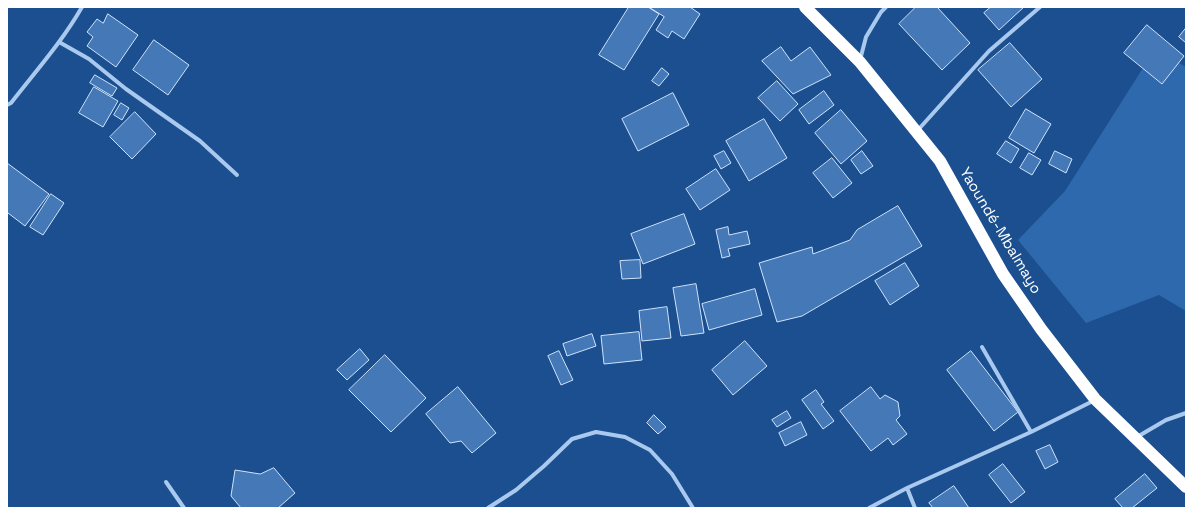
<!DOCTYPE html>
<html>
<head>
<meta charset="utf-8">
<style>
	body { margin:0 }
	#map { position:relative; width:1193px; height:515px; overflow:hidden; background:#1b4f8f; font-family:"Space Grotesk",sans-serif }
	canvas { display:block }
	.frame { position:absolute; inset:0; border:8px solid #fff; pointer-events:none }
</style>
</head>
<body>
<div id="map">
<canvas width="1193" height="515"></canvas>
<div class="frame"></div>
</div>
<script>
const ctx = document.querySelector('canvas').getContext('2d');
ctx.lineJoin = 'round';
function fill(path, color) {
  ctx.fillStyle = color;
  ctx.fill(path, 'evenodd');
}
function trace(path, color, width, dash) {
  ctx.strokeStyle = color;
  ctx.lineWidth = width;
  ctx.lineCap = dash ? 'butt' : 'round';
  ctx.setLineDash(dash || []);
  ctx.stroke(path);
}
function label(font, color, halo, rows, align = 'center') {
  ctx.font = font + ' "Space Grotesk",sans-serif';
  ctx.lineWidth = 3.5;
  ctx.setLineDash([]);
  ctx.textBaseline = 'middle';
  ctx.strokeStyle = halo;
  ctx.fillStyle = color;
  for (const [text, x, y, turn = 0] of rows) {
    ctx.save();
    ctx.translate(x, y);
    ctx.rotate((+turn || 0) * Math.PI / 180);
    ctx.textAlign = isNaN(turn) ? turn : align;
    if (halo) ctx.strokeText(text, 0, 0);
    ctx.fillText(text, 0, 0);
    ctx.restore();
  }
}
fill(new Path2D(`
	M 1155,49 L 1186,67 L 1186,311 L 1159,295 L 1086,323 L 1018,240 L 1065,191 Z`), '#2e69ad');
const building = new Path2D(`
	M 629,7 L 648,7 L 659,14 L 624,70 L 599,55 Z
	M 649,7 L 690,7 L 700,14 L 684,39 L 672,31 L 668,38 L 656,30 L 664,17 Z
	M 916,7 L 937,7 L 970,43 L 942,70 L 899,24 Z
	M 991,7 L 1024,7 L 999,30 L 984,13 Z
	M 108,14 L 138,35 L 116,67 L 87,46 L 93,37 L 87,32 L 97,19 L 103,23 Z
	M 1147,25 L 1184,56 L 1162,84 L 1124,53 Z
	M 1186,28 L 1186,43 L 1179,37 Z
	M 154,40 L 189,65 L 168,95 L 133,70 Z
	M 1010,43 L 1042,79 L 1011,107 L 978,70 Z
	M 781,47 L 791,61 L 810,47 L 831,75 L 793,94 L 762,61 Z
	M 662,68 L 669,74 L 659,86 L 652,81 Z
	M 95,75 L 117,88 L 112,96 L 90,83 Z
	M 777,81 L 798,104 L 780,121 L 758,98 Z
	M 94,87 L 118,101 L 103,127 L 79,113 Z
	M 824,91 L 834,105 L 809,124 L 799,110 Z
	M 673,93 L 689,125 L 638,151 L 622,119 Z
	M 121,103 L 129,108 L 122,120 L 114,115 Z
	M 1026,109 L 1051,124 L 1034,153 L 1009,138 Z
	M 841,110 L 867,141 L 841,164 L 815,133 Z
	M 135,112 L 156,134 L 132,159 L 110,137 Z
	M 764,119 L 787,158 L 749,181 L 726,141 Z
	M 1006,141 L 1019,149 L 1011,163 L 997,154 Z
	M 724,151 L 731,163 L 721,169 L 714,156 Z
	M 862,151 L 873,166 L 861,174 L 851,160 Z
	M 1055,151 L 1072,159 L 1066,173 L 1049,164 Z
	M 1029,153 L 1041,160 L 1032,175 L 1020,168 Z
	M 832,158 L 852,183 L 833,198 L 813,173 Z
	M 7,163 L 49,194 L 25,226 L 8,213 L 7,214 Z
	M 716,169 L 730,190 L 700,210 L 686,189 Z
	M 51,194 L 64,203 L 43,235 L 30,227 Z
	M 898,206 L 922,246 L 802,316 L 777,322 L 759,263 L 812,247 L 813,254 L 850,240 L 857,230 Z
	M 684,214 L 695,244 L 643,264 L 631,234 Z
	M 728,227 L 729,235 L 747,231 L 750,244 L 728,249 L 730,256 L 722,258 L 716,230 Z
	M 640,260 L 641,278 L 622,279 L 620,261 Z
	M 905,263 L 919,286 L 890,305 L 875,281 Z
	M 696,284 L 704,333 L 681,336 L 673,288 Z
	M 755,289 L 762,315 L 709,330 L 702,304 Z
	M 667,307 L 671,338 L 642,341 L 639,311 Z
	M 639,332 L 642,360 L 604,364 L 601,336 Z
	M 592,334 L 596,346 L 567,356 L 563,344 Z
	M 745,341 L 767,366 L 733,395 L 712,370 Z
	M 360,349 L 369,360 L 347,380 L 337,370 Z
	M 559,351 L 573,380 L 561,385 L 548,356 Z
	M 971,351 L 1018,412 L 994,431 L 947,370 Z
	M 385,355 L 426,398 L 391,432 L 349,390 Z
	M 458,387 L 496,433 L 472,453 L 461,441 L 450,443 L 426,414 Z
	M 871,387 L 880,399 L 885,395 L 898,402 L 900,416 L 896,420 L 907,434 L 893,445 L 888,438 L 871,451 L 840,411 Z
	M 816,390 L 824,402 L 821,404 L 834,421 L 823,429 L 802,400 Z
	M 787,411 L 791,418 L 777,427 L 772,420 Z
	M 654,415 L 666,427 L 658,434 L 647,423 Z
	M 801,422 L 807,435 L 785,446 L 779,433 Z
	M 1050,445 L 1058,462 L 1045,469 L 1036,451 Z
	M 1003,464 L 1025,492 L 1011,503 L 989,475 Z
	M 274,468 L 295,493 L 278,508 L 241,508 L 231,496 L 235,470 L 260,474 Z
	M 1145,474 L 1157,488 L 1132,508 L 1123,508 L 1115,499 Z
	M 954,486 L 969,508 L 933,508 L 929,503 Z`);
fill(building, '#4478b7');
trace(building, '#cfe3fa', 1);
trace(new Path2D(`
	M 59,42 L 89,59 L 126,89 L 200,141 L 237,175
	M 860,60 L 866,37 L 881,12 L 886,7
	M 7,105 L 11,103 C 35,72 62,42 82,7
	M 918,130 L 989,51 L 1040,7
	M 982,347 L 1031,432
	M 1137,437 L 1166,420 L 1186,413
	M 166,482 L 184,508
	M 907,488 L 915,508
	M 488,508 L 516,490 L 544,466 L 572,439 L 596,432 L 625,437 L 650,450 L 672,474 L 693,508
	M 869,508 L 907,488 L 1031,432 L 1095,400`), '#a9c9ee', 4);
trace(new Path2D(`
	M 805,7 L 860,62 L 940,161 L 1003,274 L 1041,329 L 1095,399 L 1186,487`), '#fff', 12);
label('15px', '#fff', '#1b4f8f', [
	["Yaoundé-Mbalmayo",1000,231,59]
]);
</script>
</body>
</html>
